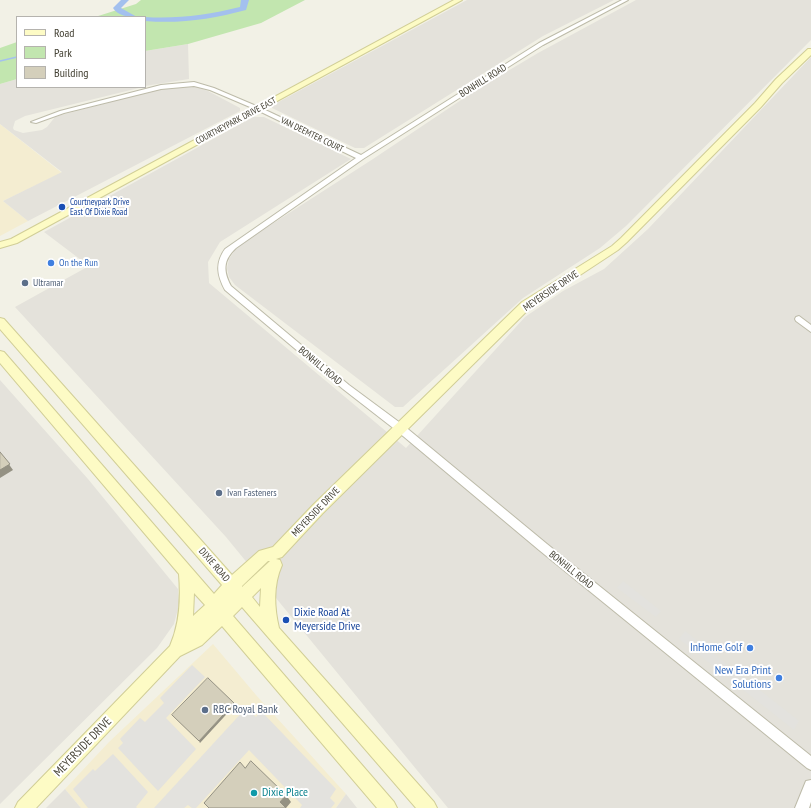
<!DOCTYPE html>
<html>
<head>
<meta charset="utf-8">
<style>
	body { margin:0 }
	#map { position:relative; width:811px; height:808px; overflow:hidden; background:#f2f1e6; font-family:"PT Sans Narrow",sans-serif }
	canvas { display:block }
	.legend { position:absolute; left:16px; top:16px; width:130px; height:72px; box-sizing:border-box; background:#fff; border:1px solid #b5b3ae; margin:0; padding:5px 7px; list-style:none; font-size:12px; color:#454235 }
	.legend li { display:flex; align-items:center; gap:8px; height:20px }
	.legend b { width:20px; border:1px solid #b5b3ae }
</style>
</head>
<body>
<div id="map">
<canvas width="811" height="808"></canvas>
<ul class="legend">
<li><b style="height:5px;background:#fdfbc5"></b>Road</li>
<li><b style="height:11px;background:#c2e6af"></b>Park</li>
<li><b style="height:11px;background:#d4cfbb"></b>Building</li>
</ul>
</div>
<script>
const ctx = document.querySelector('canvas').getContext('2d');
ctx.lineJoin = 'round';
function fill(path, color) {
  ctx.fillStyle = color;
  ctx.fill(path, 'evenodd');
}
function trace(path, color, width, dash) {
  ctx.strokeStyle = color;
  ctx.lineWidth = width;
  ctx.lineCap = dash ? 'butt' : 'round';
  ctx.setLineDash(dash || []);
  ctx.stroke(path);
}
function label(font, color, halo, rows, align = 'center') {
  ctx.font = font + ' "PT Sans Narrow",sans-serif';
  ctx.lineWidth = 4;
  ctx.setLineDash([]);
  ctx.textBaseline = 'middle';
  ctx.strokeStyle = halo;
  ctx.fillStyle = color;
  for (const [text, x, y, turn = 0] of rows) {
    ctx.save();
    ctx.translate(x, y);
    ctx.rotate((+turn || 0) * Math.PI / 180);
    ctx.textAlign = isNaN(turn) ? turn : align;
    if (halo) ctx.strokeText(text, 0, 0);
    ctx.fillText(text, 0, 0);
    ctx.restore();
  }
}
fill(new Path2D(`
	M 0,124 L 62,173 L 3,201 L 28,221 L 0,236 Z
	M 213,644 L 256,695 L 346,794 L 336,808 L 81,808 L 65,789 L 109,742 Z`), '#f4edd1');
fill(new Path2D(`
	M 467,0 L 614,0 L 543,36 L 364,148 L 355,148 L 272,108 L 273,105 Z
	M 636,0 L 811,0 L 811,40 L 626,226 L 600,248 L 523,298 L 403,407 L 395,407 L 235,285 L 229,277 L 227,268 L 229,259 L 235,250 L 244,242 L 373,159 L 476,90 L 538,53 Z
	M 188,44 L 189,79 L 145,86 L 145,51 Z
	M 811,57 L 811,808 L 448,808 L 226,537 L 15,307 L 89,266 L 44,232 L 253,117 L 264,117 L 351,159 L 220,242 L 208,262 L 209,283 L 406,448 L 525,317 L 563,291 L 604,269 L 648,229 Z
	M 17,79 L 17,87 L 143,87 L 25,116 L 15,121 L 13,128 L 14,130 L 23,133 L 42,130 L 47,127 L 55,117 L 61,115 L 167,87 L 197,87 L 208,91 L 240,108 L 240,111 L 28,221 L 3,201 L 62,172 L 0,124 L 0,84 Z
	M 0,380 L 88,479 L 178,589 L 179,605 L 174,624 L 157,648 L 0,804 Z
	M 65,789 L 81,808 L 46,808 Z
	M 346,794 L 357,808 L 336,808 Z`), '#e4e2db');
fill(new Path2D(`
	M 141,0 L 305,0 L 261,23 L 188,44 L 145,51 L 145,17 L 95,17 L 136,4 Z
	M 17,42 L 17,79 L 0,84 L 0,48 Z`), '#c2e6af');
fill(new Path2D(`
	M 623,581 L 661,611 L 656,617 L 617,588 Z
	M 685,631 L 799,721 L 794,730 L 679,639 Z
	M 192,665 L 205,677 L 166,718 L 196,749 L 158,791 L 118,748 L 123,743 L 120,739 L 140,718 L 145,722 L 164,703 L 160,698 Z
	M 246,708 L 256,717 L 261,711 L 336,789 L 330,798 L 335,803 L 331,808 L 300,808 L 302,805 L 249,750 L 196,808 L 192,808 L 188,805 L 184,808 L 154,808 Z
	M 113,754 L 148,792 L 136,807 L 137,808 L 88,808 L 73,789 L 93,769 L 95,771 Z`), '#e3e2de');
trace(new Path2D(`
	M 0,61 L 17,57`), '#a3c0ee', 1.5);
fill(new Path2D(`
	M 121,0 L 129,0 L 121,8 L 137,17 C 128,17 118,16 113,8 Z
	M 241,0 L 249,0 L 246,10 C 212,19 180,24 145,21 L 145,17 L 144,17 L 145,17 C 177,19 208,15 240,7 Z`), '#a3c0ee');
const street = new Path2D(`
	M 622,0 L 628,0 L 543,45 L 363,159 L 236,248 C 223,260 223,271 231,286 L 349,385 L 403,425 L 547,544 L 811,756 L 811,770 L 807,768 L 539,550 L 397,431 L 343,389 L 225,290 C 217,275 215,263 225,249 L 356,158 L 257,110 L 210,90 L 194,86 L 161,89 L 64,113 L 36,123 L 31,122 L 60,111 L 161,85 L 194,82 L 214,88 L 261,108 L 361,155 L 539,43 Z
	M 799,316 L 811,325 L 811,332 L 796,321 L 795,319 L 796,317 Z
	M 811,780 L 811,802 L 809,808 L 795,808 L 806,781 Z`);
const secondary = new Path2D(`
	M 454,0 L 462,0 L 17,243 L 0,248 L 0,242 L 11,239 Z
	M 808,49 L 811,49 L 811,55 L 782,83 L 761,107 L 627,242 L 618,250 L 530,308 L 323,513 L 282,557 L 276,559 L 280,560 L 282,565 C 273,585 274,607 279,628 L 434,802 L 437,808 L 416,808 L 242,607 L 233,616 L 394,802 L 397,808 L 377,808 L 222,626 L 202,645 L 180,656 L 36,808 L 15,808 L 18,802 L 170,646 C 180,623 181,599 179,574 L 0,363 L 0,351 L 4,352 L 214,594 L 222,585 L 0,329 L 0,318 L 4,319 L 232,575 L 259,551 L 273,547 L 313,505 L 522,302 L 612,246 L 621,238 L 755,103 L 776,79 ZM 268,561 L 270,561 L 242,587 L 242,586 ZM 261,588 L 260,607 L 252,597 ZM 194,593 L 205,605 L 193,616 Z`);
trace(street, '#bdbba9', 2);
trace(secondary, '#d1ce97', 2);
fill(street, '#fff');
fill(secondary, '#fdfbc5');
fill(new Path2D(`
	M 0,452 L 13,470 L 0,478 Z
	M 234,703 L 235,705 L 200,743 L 199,741 Z
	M 286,795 L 291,802 L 286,808 L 280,802 Z`), '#949183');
const building = new Path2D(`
	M 0,452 L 10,464 L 0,470 Z
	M 208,678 L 234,703 L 199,741 L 172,715 Z
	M 251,761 L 286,795 L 280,802 L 286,808 L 209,808 L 204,803 L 240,762 L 245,768 Z`);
fill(building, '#d4cfbb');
trace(building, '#949183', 1);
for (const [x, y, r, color] of [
	[62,207,4,"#1a4fb4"],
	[51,263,4,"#3f7fe0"],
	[25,283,4,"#5c6f8a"],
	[219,493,4,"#5c6f8a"],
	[286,620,4,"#1a4fb4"],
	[750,648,4,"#3f7fe0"],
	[779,678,4,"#3f7fe0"],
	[205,710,4,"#5c6f8a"],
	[254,793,4,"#0f9aa8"]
]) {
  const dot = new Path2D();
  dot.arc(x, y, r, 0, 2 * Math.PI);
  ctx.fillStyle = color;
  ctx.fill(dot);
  trace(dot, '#fff', 1.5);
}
label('9px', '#454235', '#fff', [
	["COURTNEYPARK DRIVE EAST",236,121,-28],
	["VAN DEEMTER COURT",312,135,26]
]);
label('9px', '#164399', '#fff', [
	["Courtneypark Drive",70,202],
	["East Of Dixie Road",70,212]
], 'left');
label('10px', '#454235', '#fff', [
	["BONHILL ROAD",483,81,-32],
	["MEYERSIDE DRIVE",551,291,-34],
	["BONHILL ROAD",320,366,40],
	["MEYERSIDE DRIVE",316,512,-46],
	["DIXIE ROAD",214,565,49],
	["BONHILL ROAD",571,570,39]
]);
label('10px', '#366cbe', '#fff', [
	["On the Run",59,263]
], 'left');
label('10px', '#4e5e75', '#fff', [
	["Ultramar",33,283],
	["Ivan Fasteners",227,493]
], 'left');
label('12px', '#164399', '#fff', [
	["Dixie Road At",294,613],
	["Meyerside Drive",294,627]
], 'left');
label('12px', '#366cbe', '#fff', [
	["InHome Golf",742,648],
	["New Era Print",771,671],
	["Solutions",771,685]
], 'right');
label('12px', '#4e5e75', '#fff', [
	["RBC Royal Bank",213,710]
], 'left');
label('12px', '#454235', '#fff', [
	["MEYERSIDE DRIVE",83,747,-46]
]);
label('12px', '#0d838f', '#fff', [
	["Dixie Place",262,793]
], 'left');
</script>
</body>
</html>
